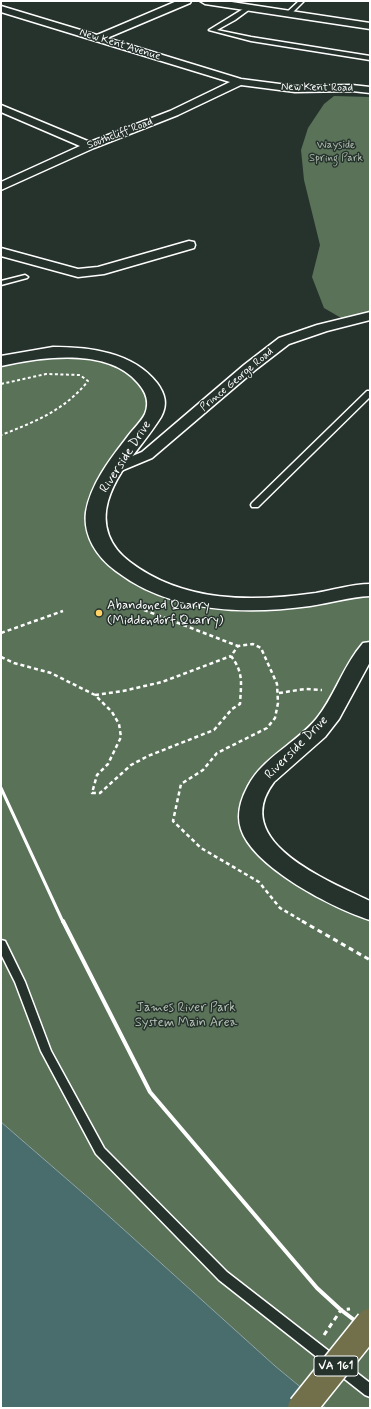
<!DOCTYPE html>
<html>
<head>
<meta charset="utf-8">
<style>
	body { margin:0 }
	#map { position:relative; width:371px; height:1409px; overflow:hidden; background:#26332d; font-family:Mynerve,sans-serif }
	canvas { display:block }
	.frame { position:absolute; inset:0; border:2px solid #fff; pointer-events:none }
</style>
</head>
<body>
<div id="map">
<canvas width="371" height="1409"></canvas>
<div class="frame"></div>
</div>
<script>
const ctx = document.querySelector('canvas').getContext('2d');
ctx.lineJoin = 'round';
function fill(path, color) {
  ctx.fillStyle = color;
  ctx.fill(path, 'evenodd');
}
function trace(path, color, width, dash) {
  ctx.strokeStyle = color;
  ctx.lineWidth = width;
  ctx.lineCap = dash ? 'butt' : 'round';
  ctx.setLineDash(dash || []);
  ctx.stroke(path);
}
function label(font, color, halo, rows, align = 'center') {
  ctx.font = font + ' Mynerve,sans-serif';
  ctx.lineWidth = 3;
  ctx.setLineDash([]);
  ctx.textBaseline = 'middle';
  ctx.strokeStyle = halo;
  ctx.fillStyle = color;
  for (const [text, x, y, turn = 0] of rows) {
    ctx.save();
    ctx.translate(x, y);
    ctx.rotate((+turn || 0) * Math.PI / 180);
    ctx.textAlign = isNaN(turn) ? turn : align;
    if (halo) ctx.strokeText(text, 0, 0);
    ctx.fillText(text, 0, 0);
    ctx.restore();
  }
}
fill(new Path2D(`
	M 334,96 L 370,97 L 370,314 L 348,322 L 324,308 L 312,277 L 320,245 L 304,180 L 301,150 L 308,128 L 324,104 Z
	M 72,351 L 138,373 L 155,414 L 105,486 L 99,541 L 153,585 L 236,603 L 370,590 L 370,648 L 345,692 L 259,786 L 259,841 L 370,908 L 370,1408 L 326,1408 L 275,1366 L 91,1200 L 1,1122 L 1,361 Z`), '#597258');
const water = new Path2D(`
	M 1,1122 L 91,1200 L 275,1366 L 326,1408 L 1,1408 Z`);
fill(water, '#496d6d');
trace(water, '#92a7a7', 1);
const lane = new Path2D(`
	M 299,1 L 304,1 L 290,15 L 286,15 L 286,13 Z
	M 248,6 L 251,8 L 250,9 L 235,20 L 217,30 L 251,37 L 370,56 L 370,60 L 251,41 L 209,30 Z
	M 25,275 L 28,277 L 27,278 L 1,285 L 1,281 Z
	M 367,391 L 370,391 L 370,397 L 258,507 L 252,507 L 251,505 L 252,503 Z
	M 1,940 L 5,941 L 25,982 L 51,1051 L 104,1148 L 227,1272 L 370,1383 L 370,1397 L 365,1395 L 219,1280 L 96,1154 L 41,1051 L 15,982 L 1,954 Z`);
const street = new Path2D(`
	M 177,1 L 191,1 L 190,3 L 107,38 L 241,79 L 295,86 L 352,85 L 370,87 L 370,93 L 352,91 L 295,92 L 241,85 L 178,115 L 94,148 L 1,190 L 1,182 L 80,146 L 1,112 L 1,105 L 90,142 L 170,111 L 230,82 L 1,12 L 1,6 L 97,35 Z
	M 200,1 L 225,1 L 370,23 L 370,29 L 205,4 Z
	M 189,241 L 194,242 L 195,245 L 194,248 L 104,274 L 78,277 L 1,256 L 1,248 L 78,269 L 98,267 Z
	M 370,312 L 370,320 L 327,331 L 289,344 L 254,371 L 152,458 L 116,473 L 111,471 L 108,468 L 111,465 L 142,452 L 244,365 L 279,338 L 317,325 Z`);
const secondary = new Path2D(`
	M 53,347 C 90,347 133,352 157,383 C 165,394 168,404 161,417 C 143,446 118,468 108,501 C 101,526 110,547 130,562 C 184,603 252,602 316,593 C 334,590 352,584 370,584 L 370,596 C 350,597 330,603 310,606 C 244,615 171,613 116,571 C 97,557 83,536 86,512 C 91,483 111,458 128,436 C 134,428 141,422 145,414 C 150,402 146,392 138,383 C 108,347 41,357 1,366 L 1,356 Z
	M 370,642 L 370,662 L 339,719 L 325,737 L 274,782 C 228,842 329,881 370,901 L 370,920 C 334,909 253,867 241,829 C 236,814 241,799 248,786 C 263,757 297,743 317,718 C 333,698 341,673 356,652 L 363,643 Z`);
trace(lane, '#fff', 3);
trace(street, '#fff', 3);
trace(secondary, '#fff', 3);
trace(new Path2D(`
	M 1,384 L 46,374 L 80,375 L 88,381 C 65,410 35,422 1,435`), '#fff', 2, [3, 2.5]);
trace(new Path2D(`
	M 144,610 L 238,646
	M 1,633 L 63,611
	M 1,657 L 14,663 L 51,673 L 95,695 L 112,712 L 119,724 L 121,737 L 108,764 L 97,775 L 92,793 L 100,793 L 131,765 L 148,756 L 214,730 L 232,709 L 240,704 C 241,684 244,673 231,656 L 238,646 L 253,644 L 261,648 L 277,684 L 278,703 L 275,718 L 267,728 L 217,753 L 203,770 L 181,784 L 173,821 L 201,848 L 259,882 L 280,908 L 304,922
	M 279,693 L 305,689 L 322,690
	M 95,695 L 123,691 L 162,682 L 231,656`), '#fff', 2.5, [4, 3]);
trace(new Path2D(`
	M 302,921 L 370,960
	M 324,1335 L 341,1310 L 350,1309`), '#fff', 3, [5, 4]);
fill(lane, '#26332d');
fill(street, '#26332d');
fill(secondary, '#26332d');
trace(new Path2D(`
	M 1,788 L 63,922`), '#fff', 3);
trace(new Path2D(`
	M 63,921 L 150,1092 L 317,1288 L 341,1310 L 370,1332`), '#fff', 4);
const primaryBridge = new Path2D(`
	M 302,1408 L 370,1323`);
trace(primaryBridge, '#fff', 31, []);
trace(primaryBridge, '#71704a', 28);
for (const [x, y, r, color] of [
	[99,613,4,"#ffd166"]
]) {
  const dot = new Path2D();
  dot.arc(x, y, r, 0, 2 * Math.PI);
  ctx.fillStyle = color;
  ctx.fill(dot);
  trace(dot, '#26332d', 1.5);
}
label('11px', '#fff', '#26332d', [
	["New Kent Avenue",120,45,17],
	["New Kent Road",317,88,1],
	["Southcliff Road",120,134,-21],
	["Prince George Road",237,380,-40]
]);
label('11px', '#b4c0b4', '#26332d', [
	["Wayside",336,146],
	["Spring Park",336,159]
]);
for (const [x, y, w] of [
	[336,1366,44]
]) {
  const box = new Path2D();
  box.roundRect(x - w / 2, y - 10, w, 20, 3);
  ctx.fillStyle = '#26332d';
  ctx.fill(box);
  trace(box, '#fff', 1);
}
label('bold 12px', '#fff', null, [
	["VA 161",336,1366]
]);
label('13px', '#fff', '#26332d', [
	["Riverside Drive",126,457,-57],
	["Riverside Drive",297,748,-45]
]);
label('13px', '#fff', '#26332d', [
	["Abandoned Quarry",107,606],
	["(Middendorf Quarry)",107,621]
], 'left');
label('13px', '#b4c0b4', '#26332d', [
	["James River Park",186,1008],
	["System Main Area",186,1023]
]);
</script>
</body>
</html>
